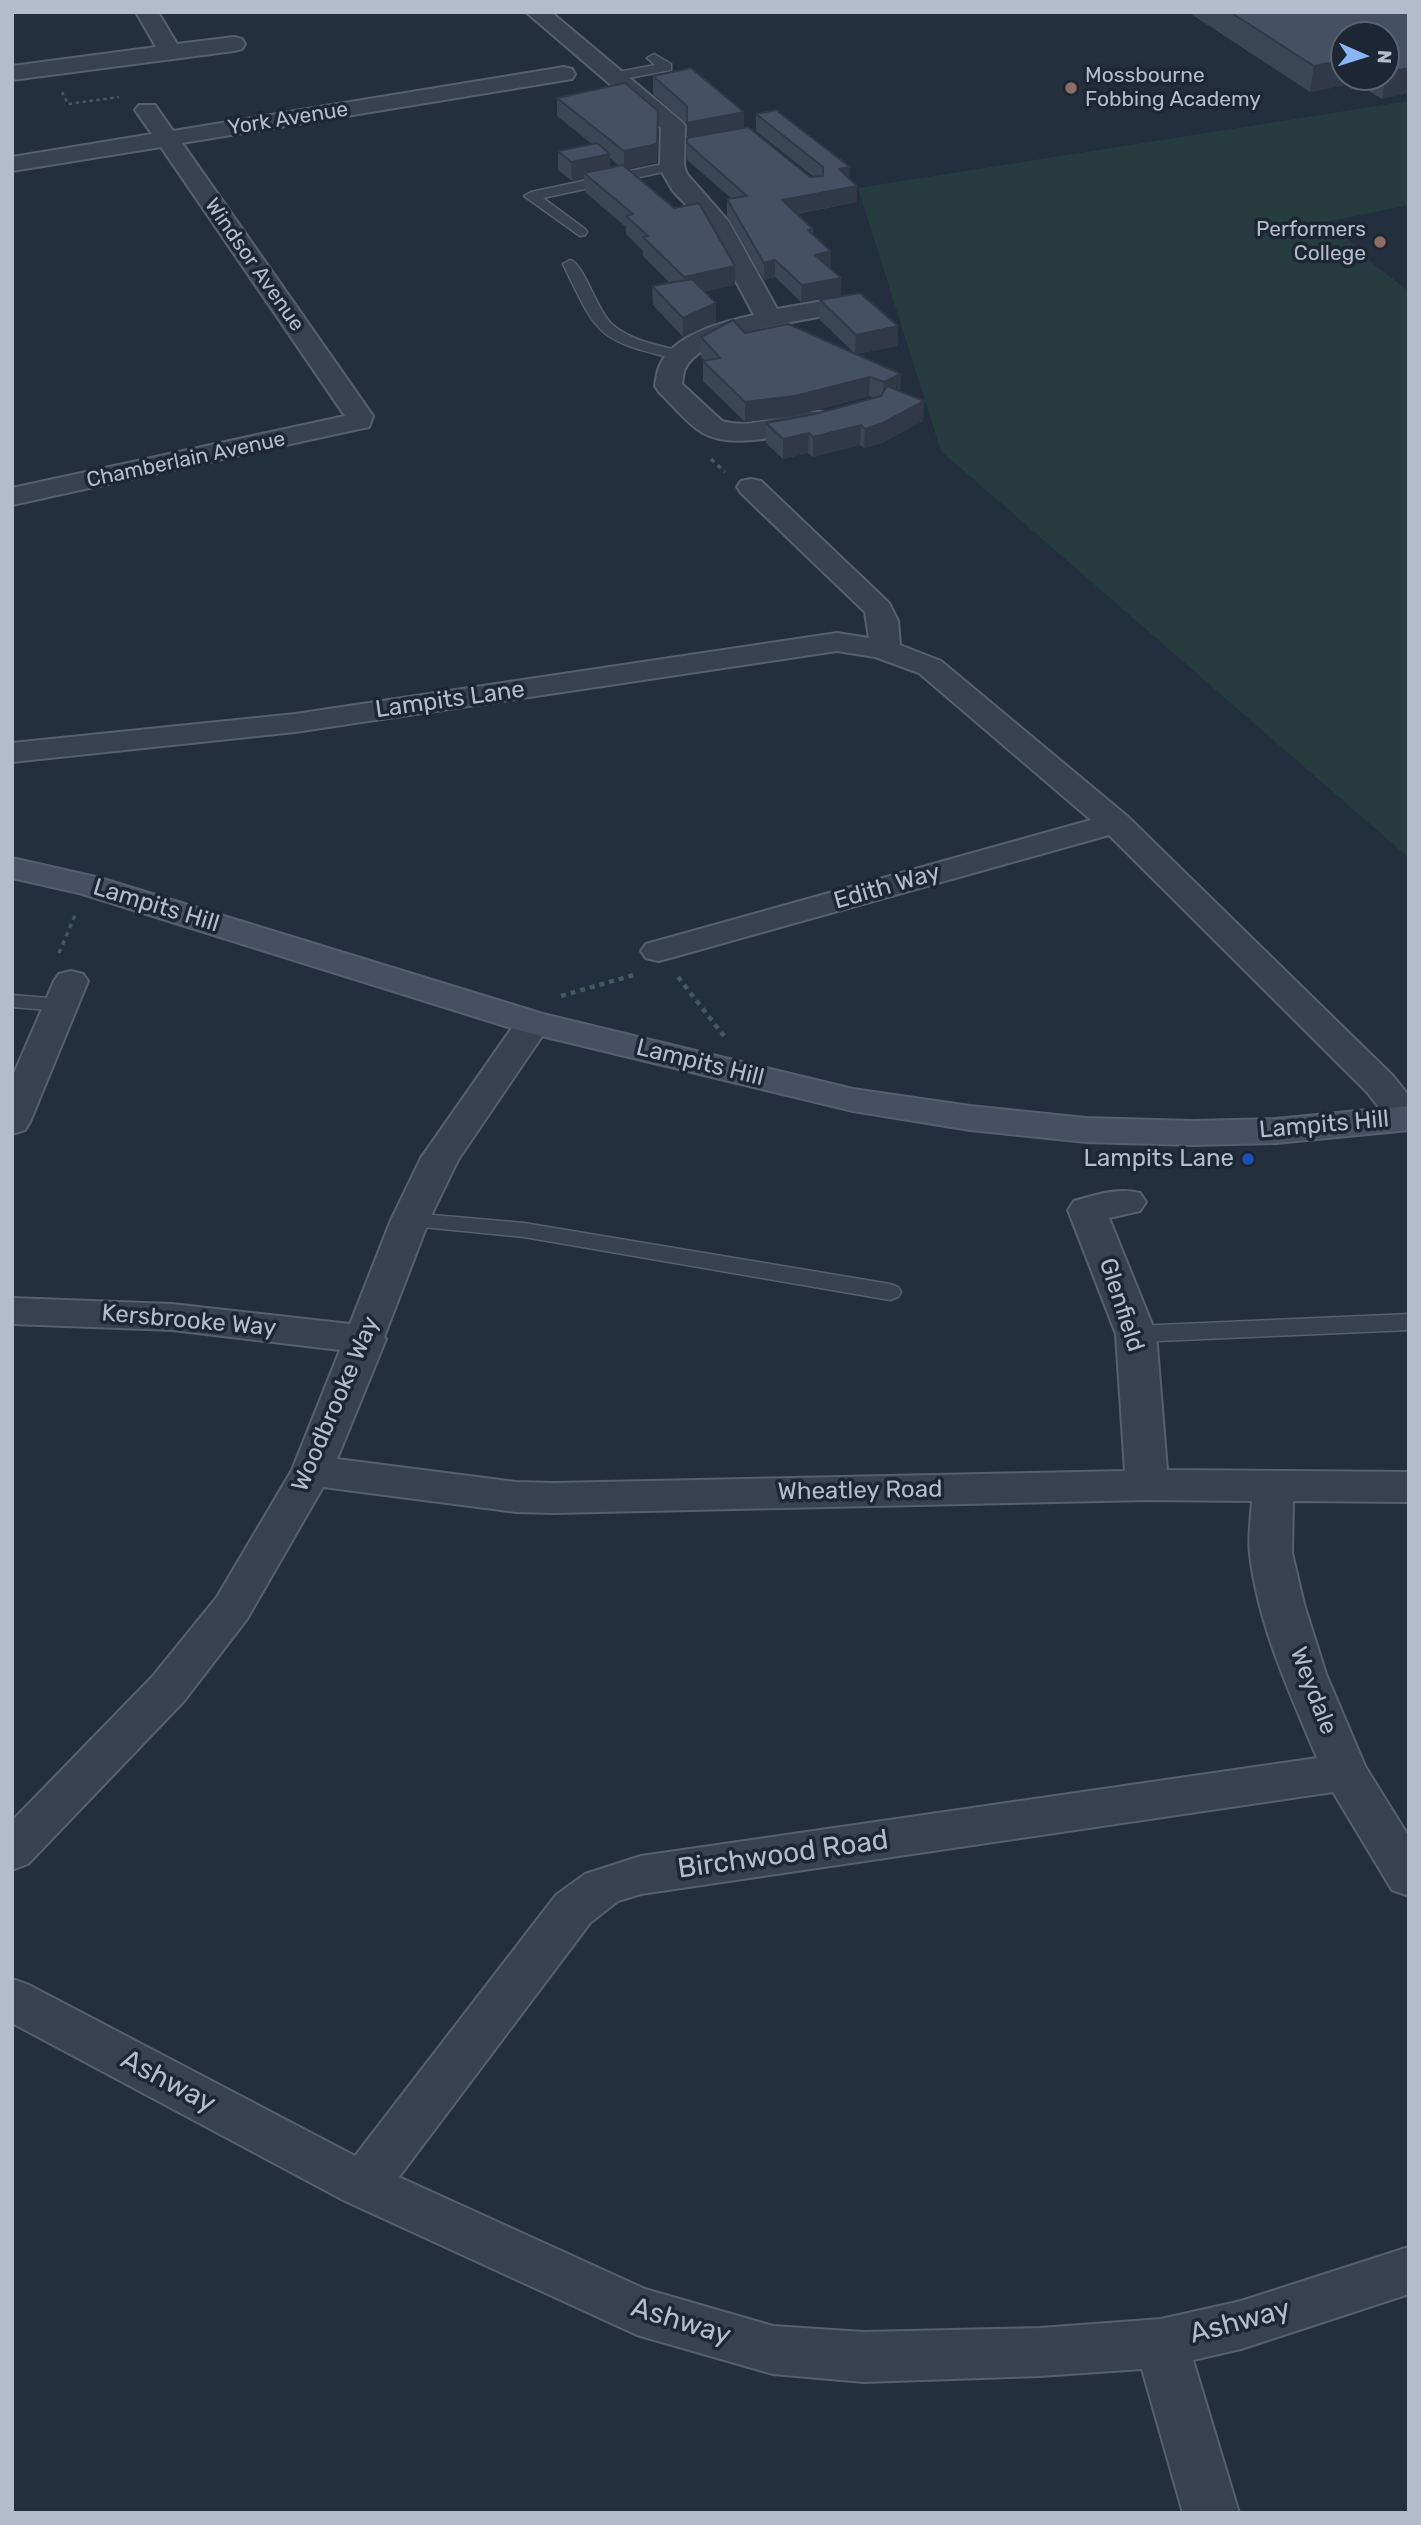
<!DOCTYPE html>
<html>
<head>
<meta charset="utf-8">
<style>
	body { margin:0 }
	#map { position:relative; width:1421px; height:2525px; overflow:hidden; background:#242f3e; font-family:Rubik,sans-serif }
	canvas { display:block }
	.frame { position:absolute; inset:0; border:14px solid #b4bcc9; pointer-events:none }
	.north { position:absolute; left:1330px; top:21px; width:70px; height:70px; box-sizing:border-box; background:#1d2633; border:2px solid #59626f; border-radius:50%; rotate:93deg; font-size:19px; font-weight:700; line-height:28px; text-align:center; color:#b4bcc9 }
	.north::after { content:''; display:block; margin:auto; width:24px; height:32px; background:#8ab4f8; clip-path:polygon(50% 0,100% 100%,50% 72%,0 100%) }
</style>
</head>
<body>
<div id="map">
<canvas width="1421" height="2525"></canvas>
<div class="frame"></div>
<div class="north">N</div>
</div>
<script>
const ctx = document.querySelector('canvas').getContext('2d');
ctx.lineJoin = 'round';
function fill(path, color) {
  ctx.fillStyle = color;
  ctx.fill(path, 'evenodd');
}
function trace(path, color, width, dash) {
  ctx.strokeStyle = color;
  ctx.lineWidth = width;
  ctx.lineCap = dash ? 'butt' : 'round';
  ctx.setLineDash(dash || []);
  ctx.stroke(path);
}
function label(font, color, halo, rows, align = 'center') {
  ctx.font = font + ' Rubik,sans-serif';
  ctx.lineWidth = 7;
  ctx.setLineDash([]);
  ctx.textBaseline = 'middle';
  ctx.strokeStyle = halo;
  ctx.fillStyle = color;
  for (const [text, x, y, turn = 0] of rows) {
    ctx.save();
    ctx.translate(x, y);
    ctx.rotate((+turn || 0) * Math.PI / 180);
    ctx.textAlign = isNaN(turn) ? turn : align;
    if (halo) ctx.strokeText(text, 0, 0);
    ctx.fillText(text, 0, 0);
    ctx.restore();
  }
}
fill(new Path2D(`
	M 1409,101 L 1409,205 L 1330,221 L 1373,264 L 1409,291 L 1409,858 L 941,451 L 858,188 Z`), '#263c3f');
const lane = new Path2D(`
	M 654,54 L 671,64 L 671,70 L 613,81 L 606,77 L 613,73 L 655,65 L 647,58 Z
	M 672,162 L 679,166 L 677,169 L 543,198 L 585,229 L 587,232 L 585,235 L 580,236 L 524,196 L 531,192 Z
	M 570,260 C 584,263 597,313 614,326 C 634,342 661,346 686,352 L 688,355 L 686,358 L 680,360 C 598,340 599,339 563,264 Z
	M 12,995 L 61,999 L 68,1001 L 71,1005 L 68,1009 L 61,1011 L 12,1007 Z
	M 410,1213 L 524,1223 L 890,1284 L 898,1287 L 901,1292 L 898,1297 L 890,1300 L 524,1237 L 402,1225 L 399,1220 L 402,1215 Z
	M 1409,1314 L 1409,1330 L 1136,1342 L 1128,1340 L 1124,1334 L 1128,1328 L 1136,1326 Z`);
const street = new Path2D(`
	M 136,12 L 158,12 L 177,44 L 234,37 L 242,39 L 245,44 L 242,49 L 234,51 L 12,80 L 12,66 L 156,47 Z
	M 526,12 L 551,12 L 681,121 L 685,126 L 684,166 L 687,174 L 729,222 L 777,309 L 851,296 L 860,299 L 864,304 L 860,309 C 820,319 704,329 685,369 C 683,373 683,379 682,384 L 722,421 C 757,432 797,406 827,413 L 831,419 L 827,425 C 793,433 735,451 703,433 C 687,424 672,404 659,392 L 655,386 C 656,379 657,371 660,365 C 675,333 723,322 754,315 L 706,225 L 673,191 L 663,174 L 660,166 L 661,128 Z
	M 564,67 L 572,69 L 575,74 L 572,79 L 182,143 L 373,416 L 369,427 L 359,429 L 12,505 L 12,488 L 345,416 L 161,147 L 12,171 L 12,157 L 152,134 L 135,110 L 139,105 L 155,105 L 173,131 Z
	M 751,479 L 761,481 L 889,603 L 898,621 L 900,645 L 941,661 L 1127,816 L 1393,1076 L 1409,1096 L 1409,1130 L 1394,1127 L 1367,1092 L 1109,835 L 670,958 L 658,961 L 646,958 L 641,951 L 646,944 L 1091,820 L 919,673 L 875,657 L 837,651 L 295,732 L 12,762 L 12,743 L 295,714 L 837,633 L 869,638 L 865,612 L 741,493 L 737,487 L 741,481 Z
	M 71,971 L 83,974 L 88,981 L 30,1122 L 25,1130 L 12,1134 L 12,1078 L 54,981 L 59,974 Z
	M 533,1012 L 545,1015 L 551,1023 L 458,1160 L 429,1220 L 384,1337 L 386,1339 L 337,1459 L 516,1482 L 554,1483 L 1125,1471 L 1116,1334 L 1068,1210 L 1074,1201 C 1095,1195 1119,1187 1140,1193 L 1146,1202 L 1140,1211 L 1109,1218 L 1156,1334 L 1167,1470 L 1409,1472 L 1409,1502 L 1293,1501 L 1292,1553 L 1304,1604 L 1326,1674 L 1365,1766 L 1409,1837 L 1409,1896 L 1392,1890 L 1333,1792 L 641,1894 L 618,1901 L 590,1923 L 399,2177 L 645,2289 L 773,2326 L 864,2332 L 1040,2328 L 1161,2319 L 1241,2301 L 1409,2247 L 1409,2294 L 1241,2349 L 1193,2360 L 1239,2513 L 1183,2513 L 1142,2369 L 1040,2376 L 864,2382 L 773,2374 L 637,2335 L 345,2201 L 12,2023 L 12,1979 L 29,1985 L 355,2156 L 556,1895 L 585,1874 L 641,1856 L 1317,1758 C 1290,1693 1258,1625 1250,1554 C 1248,1537 1251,1518 1252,1501 L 1147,1500 L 554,1513 L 516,1512 L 323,1487 L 247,1619 L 184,1701 L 28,1864 L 12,1870 L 12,1821 L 152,1677 L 217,1597 L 292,1470 L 340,1350 L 172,1330 L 12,1324 L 12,1298 L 172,1304 L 350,1324 L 391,1220 L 421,1158 L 521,1015 Z`);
const secondary = new Path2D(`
	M 12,858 L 100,878 L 543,1014 L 853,1089 L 970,1106 L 1086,1118 L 1193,1121 L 1276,1119 L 1409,1106 L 1409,1130 L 1276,1143 L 1193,1145 L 1086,1142 L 970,1130 L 853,1111 L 521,1031 L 79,893 L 12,878 Z`);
trace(lane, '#565f6c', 3);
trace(street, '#565f6c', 4);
trace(secondary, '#565f6c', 4);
trace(new Path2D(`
	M 62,92 L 68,104 L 119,97`), '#44595c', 2.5, [3.5, 3.5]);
trace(new Path2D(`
	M 711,459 L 725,472
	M 59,953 L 76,913`), '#44595c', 3.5, [4.5, 4.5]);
trace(new Path2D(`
	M 678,977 L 724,1036
	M 561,996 L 637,974`), '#44595c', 4.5, [5, 5]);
fill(lane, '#38414e');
fill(street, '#38414e');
fill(secondary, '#465061');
fill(new Path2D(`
	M 1188,12 L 1409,12 L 1382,99 L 1356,83 L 1310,92 ZM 1344,35 L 1386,35 L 1386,77 L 1344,77 Z
	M 653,76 L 744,112 L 744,127 L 810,177 L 814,177 L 756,131 L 756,114 L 850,167 L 849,178 L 857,202 L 797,214 L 813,229 L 813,235 L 830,268 L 841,278 L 841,295 L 801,302 L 775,277 L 764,280 L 727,216 L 727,199 L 732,199 L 687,160 L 687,124 L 653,94 Z
	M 557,98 L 658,129 L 657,162 L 628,169 L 735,285 L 705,291 L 716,303 L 716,322 L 683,337 L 653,305 L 652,286 L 670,283 L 643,256 L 643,251 L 626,234 L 626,227 L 585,192 L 584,178 L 572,181 L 558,170 L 558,151 L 592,144 L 557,116 ZM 610,158 L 619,166 L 610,168 Z
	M 820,300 L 898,346 L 856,354 L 901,374 L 900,391 L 924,401 L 923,421 L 882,443 L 864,448 L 860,445 L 813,457 L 808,453 L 783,459 L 766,443 L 766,423 L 815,414 L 874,398 L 869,396 L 794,416 L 745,422 L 703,381 L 703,361 L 705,361 L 701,357 L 701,337 L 745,333 L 855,354 L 819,319 Z`), '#3b4654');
fill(new Path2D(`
	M 1344,60 L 1344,77 L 1357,77 L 1356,83 L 1310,92 L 1314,66 Z
	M 1409,68 L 1409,93 L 1382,99 L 1386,73 Z
	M 658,111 L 657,162 L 624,170 L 624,151 Z
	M 744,112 L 744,130 L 687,141 L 687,123 Z
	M 610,154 L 611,172 L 584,173 L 584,178 L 572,181 L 571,162 Z
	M 850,167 L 849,183 L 839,169 Z
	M 857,186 L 857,202 L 781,216 L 782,200 Z
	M 831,251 L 831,268 L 815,255 Z
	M 775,260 L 775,277 L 764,280 L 764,263 Z
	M 735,266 L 735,285 L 684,296 L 684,277 Z
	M 841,278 L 841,295 L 801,302 L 802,285 Z
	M 716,303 L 716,322 L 683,337 L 683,318 Z
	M 898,326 L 898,346 L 855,354 L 856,335 Z
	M 901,374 L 900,394 L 883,401 L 884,382 Z
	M 870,377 L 869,396 L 794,416 L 745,422 L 745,402 Z
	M 924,401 L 923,421 L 882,443 L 864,448 L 865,429 Z
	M 861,425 L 860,445 L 813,457 L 813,437 Z
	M 809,433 L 808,453 L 783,459 L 783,439 Z`), '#303945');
const building = new Path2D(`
	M 1230,12 L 1409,12 L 1409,68 L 1386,73 L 1386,35 L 1344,35 L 1344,60 L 1314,66 Z
	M 691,68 L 744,112 L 687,123 L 687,106 L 653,76 Z
	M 625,83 L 658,111 L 657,144 L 624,151 L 557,98 Z
	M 776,110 L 850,167 L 839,169 L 857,186 L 782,200 L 813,229 L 808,230 L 831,251 L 815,255 L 841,278 L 802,285 L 775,260 L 764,263 L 727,199 L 747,196 L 687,143 L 687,138 L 748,127 L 810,177 L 823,176 L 823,167 L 756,114 Z
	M 597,143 L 610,154 L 571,162 L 558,151 Z
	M 623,165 L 674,208 L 699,203 L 735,266 L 684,277 L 643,237 L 648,236 L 626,216 L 633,214 L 584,173 Z
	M 692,279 L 716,303 L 683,318 L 652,286 Z
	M 860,293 L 898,326 L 856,335 L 820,300 Z
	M 733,320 L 745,333 L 788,324 L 901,374 L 884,382 L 870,377 L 795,396 L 745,402 L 703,361 L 720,358 L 701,337 Z
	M 887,386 L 924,401 L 883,423 L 865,429 L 861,425 L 813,437 L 809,433 L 783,439 L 766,423 L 815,414 L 881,396 Z`);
fill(building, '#455162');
trace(building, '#303945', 2);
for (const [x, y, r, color] of [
	[1071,88,7,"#8d6e63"],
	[1380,242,7,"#8d6e63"],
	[1248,1159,7,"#1a4fb4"]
]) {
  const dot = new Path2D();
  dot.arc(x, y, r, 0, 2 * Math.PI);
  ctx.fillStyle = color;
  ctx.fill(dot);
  trace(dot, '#1d2633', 2.5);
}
label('21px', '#b4bcc9', '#1d2633', [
	["Mossbourne",1085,76],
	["Fobbing Academy",1085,100],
	["Performers",1366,230,"right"],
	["College",1366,254,"right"]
], 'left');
label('21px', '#b4bcc9', '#1d2633', [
	["York Avenue",288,119,-9],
	["Windsor Avenue",254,265,55],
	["Chamberlain Avenue",186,460,-12]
]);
label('24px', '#b4bcc9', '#1d2633', [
	["Lampits Lane",450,700,-8],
	["Edith Way",887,887,-16],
	["Lampits Hill",156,906,17],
	["Lampits Hill",700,1063,14],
	["Lampits Hill",1324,1125,-5],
	["Glenfield",1121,1305,72],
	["Kersbrooke Way",189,1321,5],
	["Woodbrooke Way",336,1404,-67],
	["Wheatley Road",860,1491,-1],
	["Weydale",1313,1691,69]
]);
label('24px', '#b4bcc9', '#1d2633', [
	["Lampits Lane",1234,1159]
], 'right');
label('28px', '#b4bcc9', '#1d2633', [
	["Birchwood Road",783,1855,-8],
	["Ashway",168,2082,28],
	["Ashway",681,2322,17],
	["Ashway",1240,2322,-15]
]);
</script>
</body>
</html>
